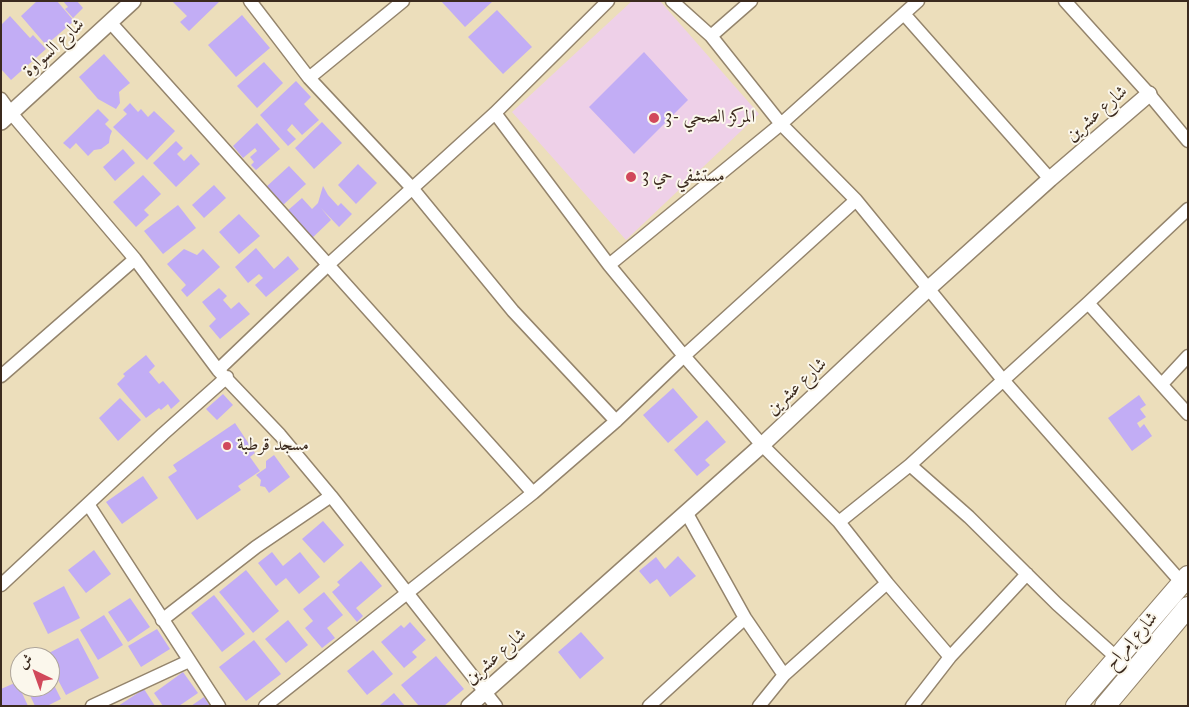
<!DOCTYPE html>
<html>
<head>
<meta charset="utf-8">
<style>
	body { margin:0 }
	#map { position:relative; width:1189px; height:707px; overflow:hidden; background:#ecdebb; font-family:"IM FELL Great Primer",Amiri,serif }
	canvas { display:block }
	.frame { position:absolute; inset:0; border:2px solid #3b2a1e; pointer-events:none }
	.north { position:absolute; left:10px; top:647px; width:50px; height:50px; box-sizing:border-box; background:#fbf7ec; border:1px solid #aea59a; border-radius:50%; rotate:318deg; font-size:14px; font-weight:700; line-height:20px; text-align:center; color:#3b2a1e }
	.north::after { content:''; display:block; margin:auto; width:18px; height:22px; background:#d1495b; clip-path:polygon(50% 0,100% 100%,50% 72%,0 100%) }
</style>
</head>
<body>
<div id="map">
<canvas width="1189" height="707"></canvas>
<div class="frame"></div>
<div class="north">ش</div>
</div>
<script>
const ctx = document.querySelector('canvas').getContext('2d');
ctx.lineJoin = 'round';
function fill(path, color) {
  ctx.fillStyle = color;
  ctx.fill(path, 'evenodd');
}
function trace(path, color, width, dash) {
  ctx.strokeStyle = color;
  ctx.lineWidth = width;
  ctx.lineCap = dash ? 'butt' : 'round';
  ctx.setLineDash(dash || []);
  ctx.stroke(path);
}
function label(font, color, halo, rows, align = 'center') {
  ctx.font = font + ' "IM FELL Great Primer",Amiri,serif';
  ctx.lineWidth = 4;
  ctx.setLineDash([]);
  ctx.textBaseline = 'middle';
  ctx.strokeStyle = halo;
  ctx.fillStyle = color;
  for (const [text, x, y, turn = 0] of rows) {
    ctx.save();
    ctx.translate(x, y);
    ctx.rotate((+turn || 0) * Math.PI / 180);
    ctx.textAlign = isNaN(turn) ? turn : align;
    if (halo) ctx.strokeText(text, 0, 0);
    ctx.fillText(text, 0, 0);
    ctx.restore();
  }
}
fill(new Path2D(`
	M 632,1 L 660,1 L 759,114 L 626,240 L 512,112 Z`), '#eed0e8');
fill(new Path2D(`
	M 37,1 L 57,1 L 74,21 L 46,45 L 21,16 Z
	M 63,1 L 77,1 L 83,8 L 73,18 L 65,9 L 68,7 Z
	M 172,1 L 220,1 L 189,31 L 180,22 L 187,16 Z
	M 441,1 L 493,1 L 465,27 Z
	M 497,10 L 532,47 L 503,74 L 468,37 Z
	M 242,15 L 270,48 L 236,77 L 208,45 Z
	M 10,16 L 30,38 L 33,35 L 46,49 L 11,80 L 1,69 L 1,25 Z
	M 644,52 L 688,100 L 634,154 L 589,107 Z
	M 104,54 L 130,83 L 119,92 L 120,103 L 116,109 L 98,99 L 79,77 Z
	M 264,62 L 283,83 L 257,108 L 237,86 Z
	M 296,81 L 311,97 L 304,104 L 319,120 L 302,135 L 292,124 L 287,130 L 296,139 L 288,146 L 260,115 Z
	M 130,103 L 138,112 L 141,109 L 148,117 L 154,111 L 175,131 L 147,160 L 113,127 L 127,114 L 123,110 Z
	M 98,109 L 109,120 L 105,124 L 112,131 L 110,136 L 109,143 L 101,149 L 94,150 L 88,156 L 76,143 L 70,149 L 63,143 Z
	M 322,122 L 342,143 L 314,169 L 295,148 Z
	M 257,123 L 280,149 L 256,170 L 251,165 L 254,162 L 250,157 L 257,151 L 255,148 L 243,158 L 233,146 Z
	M 176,141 L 183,148 L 177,154 L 184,161 L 191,154 L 200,164 L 176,187 L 153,163 Z
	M 123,149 L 135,163 L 115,181 L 103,167 Z
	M 358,164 L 377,183 L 356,204 L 338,185 Z
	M 289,166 L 306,184 L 283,205 L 266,187 Z
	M 143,175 L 161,194 L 144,210 L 149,215 L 136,227 L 113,202 Z
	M 214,185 L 226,198 L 204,218 L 192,205 Z
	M 323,186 L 328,195 L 338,206 L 341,203 L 352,214 L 339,227 L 321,208 L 331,220 L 309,241 L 286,212 L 302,198 L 312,209 L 318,203 Z
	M 178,205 L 196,228 L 163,254 L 144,231 Z
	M 239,214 L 260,236 L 239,254 L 219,232 Z
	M 256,248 L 274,269 L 288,256 L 299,269 L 266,297 L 255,285 L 263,278 L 259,274 L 248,283 L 235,267 Z
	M 184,249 L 197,255 L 203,249 L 220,267 L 187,297 L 181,290 L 186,285 L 167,264 Z
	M 219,288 L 227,296 L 223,300 L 231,309 L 239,302 L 250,314 L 220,339 L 209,326 L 216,319 L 202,302 Z
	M 146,355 L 155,366 L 149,372 L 159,384 L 163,381 L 180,401 L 171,409 L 168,404 L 161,410 L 159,408 L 146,418 L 117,384 L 125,376 L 123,374 Z
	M 673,388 L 698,417 L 668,443 L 643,415 Z
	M 223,394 L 233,405 L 217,420 L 206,409 Z
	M 1139,395 L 1146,405 L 1140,409 L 1146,417 L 1137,423 L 1140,428 L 1144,424 L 1152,436 L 1132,451 L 1108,418 Z
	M 120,398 L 141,420 L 118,441 L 99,418 Z
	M 707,420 L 726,442 L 705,460 L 710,465 L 697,476 L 674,450 Z
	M 235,423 L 255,453 L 250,457 L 260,471 L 238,486 L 241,490 L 197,520 L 168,477 L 177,471 L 173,465 Z
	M 274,455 L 290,477 L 269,493 L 265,487 L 260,486 L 261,480 L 256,475 L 266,468 L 266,461 Z
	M 143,476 L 158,498 L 122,524 L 106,502 Z
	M 323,521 L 344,545 L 324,563 L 302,539 Z
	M 94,550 L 111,574 L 86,593 L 68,570 Z
	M 272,552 L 283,566 L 300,552 L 320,577 L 299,594 L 286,578 L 276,586 L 258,563 Z
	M 678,556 L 696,576 L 670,597 L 657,579 L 650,584 L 639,571 L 656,557 L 665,569 Z
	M 361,561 L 382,586 L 356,608 L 363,616 L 357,622 L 332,592 L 340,585 L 337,582 Z
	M 246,570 L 279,611 L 253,633 L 219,592 Z
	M 64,586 L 80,618 L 48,634 L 33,603 Z
	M 324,592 L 343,615 L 327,628 L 335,638 L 322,648 L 305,628 L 313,621 L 303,609 Z
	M 214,595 L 245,634 L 222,652 L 191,613 Z
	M 130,598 L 150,627 L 128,642 L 108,612 Z
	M 104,615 L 123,645 L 98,660 L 80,630 Z
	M 288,620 L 308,645 L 286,663 L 265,639 Z
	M 410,622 L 426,640 L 412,652 L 417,657 L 404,668 L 381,642 L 401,625 L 404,628 Z
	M 157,629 L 170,649 L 141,667 L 128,646 Z
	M 581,632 L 604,658 L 580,679 L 558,652 Z
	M 78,638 L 99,678 L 66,695 L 50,665 L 50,657 L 46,657 L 45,655 Z
	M 254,640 L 281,674 L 246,701 L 219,667 Z
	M 373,650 L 393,674 L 367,695 L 347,671 Z
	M 436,656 L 464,689 L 444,706 L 419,706 L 401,685 Z
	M 183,672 L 198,693 L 179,706 L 163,706 L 154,693 Z
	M 50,677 L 61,699 L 47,706 L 35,706 L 26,687 L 50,687 Z
	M 17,682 L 28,706 L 1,706 L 1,689 Z
	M 144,689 L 155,706 L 118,706 Z
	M 394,693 L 405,706 L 379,706 Z
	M 204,697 L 210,706 L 191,706 Z`), '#c2adf5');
const minor = new Path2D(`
	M 250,1 L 309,78 L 412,188 L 513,311 L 616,421
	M 672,1 L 711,36 L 781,124 L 856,200 L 1003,380 L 1182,583
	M 1065,1 L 1149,94 L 1188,141
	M 904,14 L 1050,179
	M 110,22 L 533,493
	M 711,36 L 751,1
	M 309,78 L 403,1
	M 1,99 L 11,113 L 135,259 L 218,370 L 280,435 L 331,496 L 496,706
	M 495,113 L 609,265 L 684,356 L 762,445 L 839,522 L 887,583 L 950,657
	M 609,265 L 781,124 L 918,1
	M 1088,303 L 1188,414
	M 218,370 L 329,264 L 495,113 L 608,1
	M 1,376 L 135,259
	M 1162,384 L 1188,356
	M 910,465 L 969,517 L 1057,604 L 1117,658
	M 88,504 L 219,706
	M 686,512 L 745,618 L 784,675
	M 839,522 L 910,465 L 1088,303 L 1188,209
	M 1,585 L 163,434 L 227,377
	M 162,620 L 256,547 L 331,496
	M 92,706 L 189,661
	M 265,706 L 533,493 L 616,421 L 684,356 L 856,200
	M 649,706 L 745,618
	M 759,706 L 784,675 L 887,583
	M 912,706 L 950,657 L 1027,574`);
const tertiary = new Path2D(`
	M 1,122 L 133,1
	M 469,706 L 762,445 L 929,288 L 1050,179 L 1149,94`);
const primary = new Path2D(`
	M 1076,706 L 1188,576
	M 1105,706 L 1188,607`);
trace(minor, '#94846c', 15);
trace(tertiary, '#94846c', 18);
trace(primary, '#94846c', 22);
trace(minor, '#fff', 12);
trace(tertiary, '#fff', 15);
trace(primary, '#fff', 20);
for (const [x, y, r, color] of [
	[654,118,6,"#d1495b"],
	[631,177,6,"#d1495b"],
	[227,446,5,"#d1495b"]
]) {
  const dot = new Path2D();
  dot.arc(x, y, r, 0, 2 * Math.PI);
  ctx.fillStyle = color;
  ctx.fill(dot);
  trace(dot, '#fbf7ec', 2);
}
label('18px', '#3b2a1e', '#fbf7ec', [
	["شارع السواوة",54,48,-43],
	["شارع عشرين",1097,114,-41],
	["شارع عشرين",797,387,-43],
	["شارع إمراح",1132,641,-49],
	["شارع عشرين",496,657,-41]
]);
label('18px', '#3b2a1e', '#fbf7ec', [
	["المركز الصحي -3",665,118],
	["مستشفي حي 3",642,177],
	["مسجد قرطبة",237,446]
], 'left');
</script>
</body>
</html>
